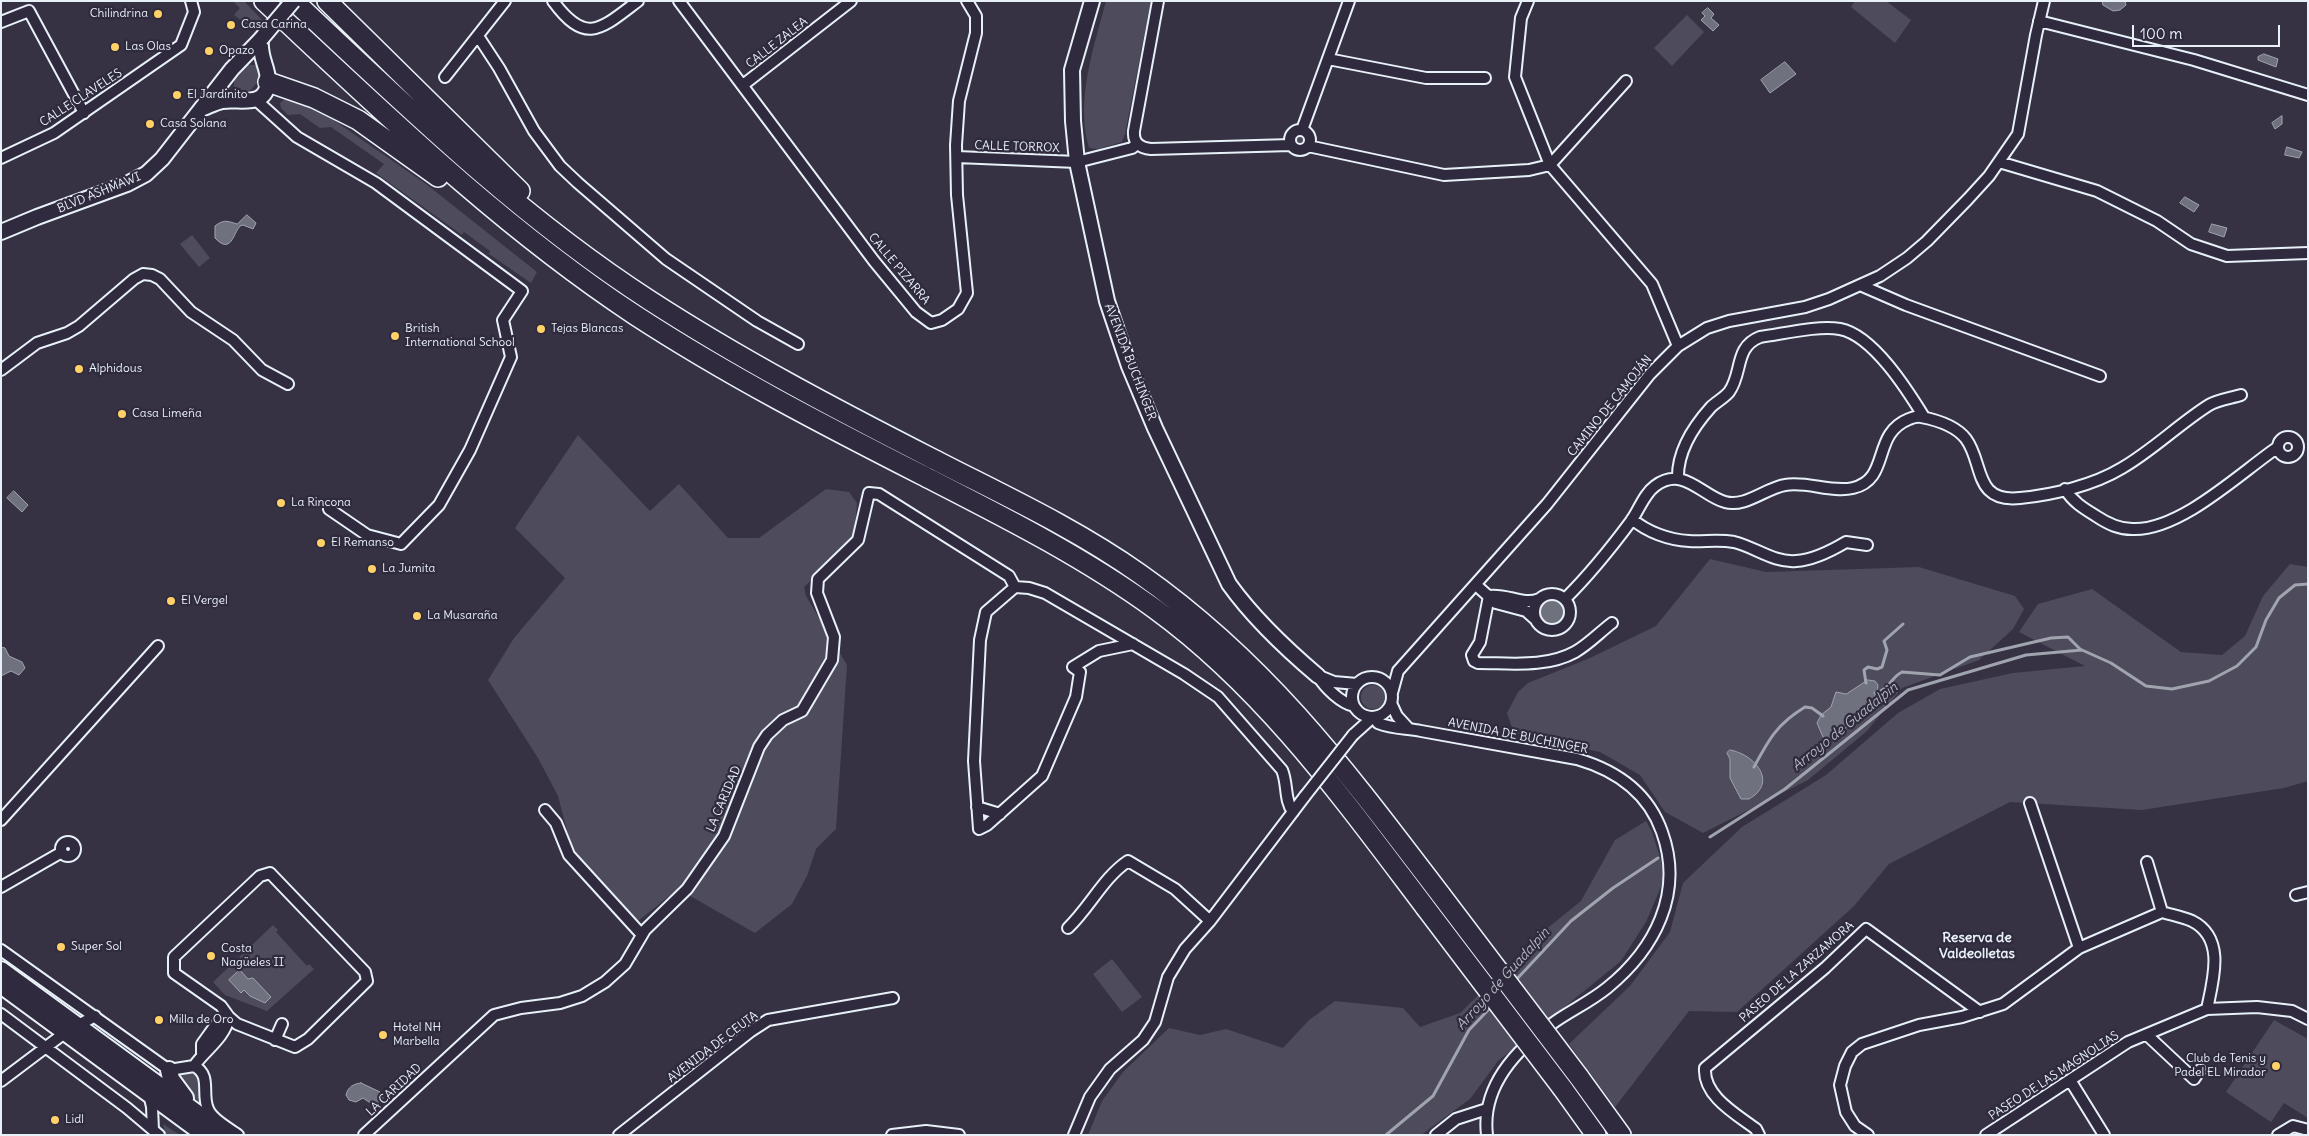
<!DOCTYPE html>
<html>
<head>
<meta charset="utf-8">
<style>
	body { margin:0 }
	#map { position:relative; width:2309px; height:1136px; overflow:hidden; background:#363244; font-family:Delius,sans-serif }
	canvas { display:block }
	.frame { position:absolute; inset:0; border:2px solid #e8f1f8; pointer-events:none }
	.scale { position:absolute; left:2132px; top:25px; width:148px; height:22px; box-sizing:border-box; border:2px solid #e8f1f8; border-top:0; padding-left:6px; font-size:15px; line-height:18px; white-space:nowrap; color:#e8f1f8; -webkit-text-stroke:4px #2f2a3d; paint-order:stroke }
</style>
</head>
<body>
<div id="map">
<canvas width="2309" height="1136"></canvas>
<div class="frame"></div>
<div class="scale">100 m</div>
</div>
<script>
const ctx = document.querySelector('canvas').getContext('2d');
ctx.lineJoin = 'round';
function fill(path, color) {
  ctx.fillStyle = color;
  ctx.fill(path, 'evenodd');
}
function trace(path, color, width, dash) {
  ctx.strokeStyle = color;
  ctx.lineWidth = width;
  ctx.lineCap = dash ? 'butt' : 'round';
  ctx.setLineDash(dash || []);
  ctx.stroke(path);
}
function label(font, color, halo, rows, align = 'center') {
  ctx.font = font + ' Delius,sans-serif';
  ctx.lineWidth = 4.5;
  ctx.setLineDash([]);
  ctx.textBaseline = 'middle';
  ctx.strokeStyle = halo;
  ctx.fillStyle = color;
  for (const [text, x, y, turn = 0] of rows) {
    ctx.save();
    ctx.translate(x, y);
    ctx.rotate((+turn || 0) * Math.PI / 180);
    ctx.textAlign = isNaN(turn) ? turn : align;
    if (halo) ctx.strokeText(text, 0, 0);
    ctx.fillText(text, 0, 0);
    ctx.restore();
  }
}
fill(new Path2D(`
	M 233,1 L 244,1 L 264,22 L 256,31 L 234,15 L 240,8 Z
	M 1106,1 L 1151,1 L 1125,134 L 1122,142 L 1098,149 L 1089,148 C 1075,100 1094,47 1106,1 Z
	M 1855,1 L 1886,1 L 1911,20 L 1895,43 L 1851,7 Z
	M 1687,15 L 1704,32 L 1672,66 L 1654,48 Z
	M 249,65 L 255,65 L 259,68 L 259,80 L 251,90 L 239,93 L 234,87 C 233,77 238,68 249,65 Z
	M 295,97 L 306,101 L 426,184 L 537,272 L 531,283 L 489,254 L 490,251 L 464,232 L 462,235 L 376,173 L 384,164 L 331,127 L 320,128 L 300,114 L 288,115 L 281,108 L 280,103 L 286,98 Z
	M1294 140a6 6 0 1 1 12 0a6 6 0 1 1-12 0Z
	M 192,235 L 210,258 L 199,267 L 180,244 Z
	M 578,435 L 650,511 L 679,484 L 728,538 L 759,538 L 826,489 L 849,492 L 857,503 L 854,540 L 804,587 L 806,596 L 847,665 L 836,829 L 816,849 L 807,876 L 792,904 L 755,933 L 678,889 L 638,921 L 572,850 L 558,796 L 538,758 L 488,680 L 514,638 L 565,578 L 515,528 Z
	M 1710,559 L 1766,572 L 1919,567 L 2015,596 L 2024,609 L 2013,629 L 1979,660 L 1902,688 L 1867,731 L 1808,780 L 1703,833 L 1665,812 L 1640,775 L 1600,752 L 1518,734 L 1511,725 L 1507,713 L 1518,692 L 1528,683 L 1590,658 L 1656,626 Z
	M 2290,564 L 2308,567 L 2308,781 L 2284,788 L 2142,810 L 2010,802 L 1889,864 L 1854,906 L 1737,1012 L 1689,1011 L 1615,1107 L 1569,1044 L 1630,986 L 1670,932 L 1683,883 L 1742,827 L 1826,775 L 1898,713 L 1940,689 L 2013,673 L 2085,666 L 2019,632 L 2038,604 L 2092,589 L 2181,652 L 2222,655 L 2245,636 L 2263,596 Z
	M1361 697a12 12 0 1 1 24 0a12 12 0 1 1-24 0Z
	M 1646,821 L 1652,832 L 1662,864 L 1663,882 L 1646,922 L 1621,961 L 1498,1061 L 1470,1099 L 1421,1135 L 1088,1135 L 1102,1101 L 1123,1072 L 1169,1028 L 1200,1035 L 1226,1029 L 1283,1048 L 1309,1020 L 1335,1001 L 1403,1008 L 1420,1027 L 1460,1013 L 1544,931 L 1581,901 L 1615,840 Z
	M 273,925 L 278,930 L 276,932 L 307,966 L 309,964 L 314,969 L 267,1011 L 225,995 L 213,982 Z
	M 1112,959 L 1142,997 L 1122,1012 L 1093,974 Z
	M 2274,1020 L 2308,1039 L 2308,1118 L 2284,1103 L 2271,1122 L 2226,1092 Z
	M 193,1073 C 204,1079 200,1093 200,1104 L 174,1076 Z
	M 163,1124 L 180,1135 L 166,1135 Z`), '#4d4b5c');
const water = new Path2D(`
	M 2103,1 L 2125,1 L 2126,5 L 2120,10 L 2113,11 L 2103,5 Z
	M 1708,8 L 1714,14 L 1711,18 L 1719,25 L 1713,31 L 1701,20 L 1705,16 L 1702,13 Z
	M 2264,54 L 2278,59 L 2276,67 L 2258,60 L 2258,57 Z
	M 1785,62 L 1796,74 L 1770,93 L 1761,80 Z
	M 2282,116 L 2282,124 L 2275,129 L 2272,123 Z
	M 2287,147 L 2302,152 L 2299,158 L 2285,155 Z
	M 2185,197 L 2199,205 L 2194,212 L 2180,203 Z
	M 247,215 L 256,223 L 253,229 L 243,225 L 240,226 C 233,234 231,255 215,238 L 215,226 C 224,219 227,221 237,224 Z
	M 2212,224 L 2227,228 L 2224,237 L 2209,232 Z
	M 14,491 L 28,505 L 22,512 L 7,498 Z
	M1538 612a13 13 0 1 1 26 0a13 13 0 1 1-26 0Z
	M 1,647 L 5,648 L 9,656 L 22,662 L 25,668 L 19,675 L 11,671 L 1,676 Z
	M 1868,680 L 1875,681 L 1878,685 C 1878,703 1846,729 1831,739 L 1823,737 L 1817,723 L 1821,715 L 1831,707 L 1836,692 L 1846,694 Z
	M 1730,750 C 1754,754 1779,782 1749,799 L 1741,799 L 1730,778 L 1730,759 L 1727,753 Z
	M 240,970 L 248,979 L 253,978 L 271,997 L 265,1003 L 250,996 L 244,990 L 241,993 L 229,980 Z
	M 361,1083 L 380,1092 L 383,1098 L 380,1103 L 372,1104 L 363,1098 L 356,1102 L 349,1100 L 346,1095 C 348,1087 353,1084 361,1083 Z`);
fill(water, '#70717f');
trace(water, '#a0a4af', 1);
trace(new Path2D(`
	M 1866,683 L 1864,670 L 1868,667 L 1877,669 L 1882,667 L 1887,650 L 1884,641 L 1903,624
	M 1875,693 C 1891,689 1890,678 1902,672 L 1940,675 L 1970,657 L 2051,638 L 2068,637 L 2081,650
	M 1754,767 C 1769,739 1777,724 1805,707 L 1812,708 L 1823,716
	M 1710,837 L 1785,789 L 1908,690 L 2026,655 L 2082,650 L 2111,663 L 2146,686 L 2172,689 L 2209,681 L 2237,666 L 2256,647 L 2266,620 L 2279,598 L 2295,585 L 2308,584
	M 1515,981 L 1571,921 L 1613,888 L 1658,858
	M 1386,1135 L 1433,1096 L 1469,1030 L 1492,1006`), '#a0a4af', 3);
const street = new Path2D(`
	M 553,1 C 586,46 601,29 638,1
	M 679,1 L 874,261 L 916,312 L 931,323 L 942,320 L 958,309 L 967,293 L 957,195 L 956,145 L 959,101 L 976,33 L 976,16 L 967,1
	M 1158,1 L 1134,131 C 1133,143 1140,148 1151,149 L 1291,145
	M 1528,1 L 1521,18 L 1515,77 L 1550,165 L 1652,284 L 1678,346
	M 2039,21 L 2194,60 L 2308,95
	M 1,22 L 29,11 L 84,113
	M 478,36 L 499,68 L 534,131 L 560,166 L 578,183 L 666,259 L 757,321 L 798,344
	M 1328,59 L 1426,78 L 1485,78
	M 445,77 L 505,1
	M 743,85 L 851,1
	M 256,100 L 297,137 L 376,183 L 522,291 L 503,320 L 511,357 L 470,450 L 439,505 L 401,544 L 367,535 L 329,509
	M 1302,130 L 1349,1
	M1290 140a10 10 0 1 1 20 0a10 10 0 1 1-20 0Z
	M 1308,146 L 1444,175 L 1529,170 L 1550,165 L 1626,81
	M 957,157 L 1077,162 L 1132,148 L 1137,144
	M 1,158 L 54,133 L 181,45 L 194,12 L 191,1
	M 1999,162 L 2097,191 L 2157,221 L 2191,244 L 2227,256 L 2308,253
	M 1860,285 L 1906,305 L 2100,376
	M 1,370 L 37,343 L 67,333 L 79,326 L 134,279 L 143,274 L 152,275 L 160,279 L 191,312 L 233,340 L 262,370 L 288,384
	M2278 447a10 10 0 1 1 20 0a10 10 0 1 1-20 0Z
	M 1678,479 C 1677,452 1693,427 1711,407 C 1716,402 1724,398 1729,392 C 1743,373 1734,347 1760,337 C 1783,334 1818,325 1840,329 C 1873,335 1908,391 1924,417
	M 2065,489 C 2073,502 2083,508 2096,516 C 2108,524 2120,530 2135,529 C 2182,529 2240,473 2278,447
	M 1632,519 C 1647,532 1669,540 1689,541 C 1704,542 1718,539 1734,542 C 1755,547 1774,563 1796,561 C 1814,560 1831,551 1846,542 L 1867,545
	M 1476,585 L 1496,603 L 1526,611 L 1535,619
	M1534 612a18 18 0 1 1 36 0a18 18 0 1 1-36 0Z
	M 1489,596 L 1480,642 L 1472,655 L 1474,661 L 1478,663 C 1510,663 1546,668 1575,652 C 1589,644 1600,632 1612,623
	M 1489,596 C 1506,593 1524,606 1539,599
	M 1565,599 C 1589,575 1611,548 1631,521 C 1639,510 1644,494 1655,486 C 1683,465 1702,496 1725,502 C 1745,508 1766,488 1785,485 C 1807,481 1832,493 1853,488 C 1891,479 1871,434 1909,419 C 1914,417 1916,416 1921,417 C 1937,420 1956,426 1966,439 C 1984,463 1973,503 2020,498 C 2053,495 2094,485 2122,468 C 2153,450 2179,424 2209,405 C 2217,400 2231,398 2241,395
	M 1133,644 L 1099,651 L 1073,667 L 1080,672 L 1076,697 L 1042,776 L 987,825 L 979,829 L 974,761 L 980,640 L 986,612 L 1015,587 L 1029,588 L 1045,593 L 1184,674 L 1218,697 L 1282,770 C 1288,784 1284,800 1293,812
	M 1318,676 C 1325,688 1341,703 1354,706
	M 1319,676 L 1334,682 L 1357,684
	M1352 697a20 20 0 1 1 40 0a20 20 0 1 1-40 0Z
	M 1392,693 L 1398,671 L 1547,504 L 1650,374 L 1678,346 L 1707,328 L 1729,321 L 1805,307 L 1829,299 L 1880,276 L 1907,258 L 1927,241 L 1968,199 L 1989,176 L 2018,134 L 2036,35 L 2044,1
	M 1391,703 L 1397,716 L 1408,728
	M 1374,717 L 1378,723 C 1393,729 1406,728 1421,731 L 1577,759 C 1615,770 1648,792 1662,832 C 1684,893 1655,949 1607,988 C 1591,1001 1572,1010 1556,1021 C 1517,1048 1481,1085 1487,1135
	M 1353,735 L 1373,717
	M 2030,803 L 2079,948
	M 977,807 L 1000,814
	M 545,810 L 556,823 L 569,855 L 642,935
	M 1,820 L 158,646
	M61 849a7 7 0 1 1 14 0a7 7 0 1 1-14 0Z
	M 2147,862 L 2162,912
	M 1,887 L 62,852
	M 2296,895 L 2308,892
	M 1068,928 C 1090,907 1103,878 1128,861 L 1175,889 L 1210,921
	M 1,950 L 169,1070 L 194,1066 C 205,1050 225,1038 229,1017 L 221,1006 L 174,973 L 174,957 L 260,876 L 270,873 L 365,972 L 367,981 L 308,1039 L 295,1047 L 237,1024 L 229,1017
	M 1,1014 L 127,1108 L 153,1130
	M 2147,1035 L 2194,1079 L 2200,1070
	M 275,1040 L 282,1024
	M 202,1053 L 202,1044 L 220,1019 L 229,1017
	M 194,1066 C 212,1075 201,1094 208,1109 C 212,1120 229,1128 238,1135
	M 2070,1080 L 2104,1135
	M 1,1081 L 66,1032 L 95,1016
	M 149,1094 L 152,1107 L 153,1130 L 159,1135
	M 364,1135 L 494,1015 L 521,1008 L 560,1003 L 582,996 L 605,982 L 625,964 L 645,930 L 687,889 L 724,836 L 759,747 L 767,735 L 783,720 L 802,711 L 832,660 L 834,637 L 817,593 L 818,579 L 858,540 L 869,493 L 879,494 L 1009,576 L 1015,587
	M 619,1135 L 751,1031 L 768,1020 L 893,998
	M 892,1135 L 926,1131 L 959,1135
	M 1074,1135 L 1090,1097 L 1110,1069 L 1143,1040 L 1155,1022 L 1168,977 L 1185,949 L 1210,921 L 1305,796
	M 1436,1135 L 1456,1119 L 1487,1109
	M 1759,1135 L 1756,1129 C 1736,1114 1703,1096 1705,1068 L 1825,968 L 1866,929 L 1980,1012
	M 1868,1135 L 1855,1126 L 1846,1112 L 1840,1085 L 1845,1066 L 1852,1052 L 1862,1044 L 1919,1025 L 1962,1017 L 2003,1004 L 2079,948 L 2162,912 C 2172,915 2183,917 2192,921 C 2226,938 2213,980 2207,1009
	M 1986,1135 L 2128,1042 L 2207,1009 L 2257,1007 L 2292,1011 L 2308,1019
	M 2278,1135 L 2293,1126 L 2308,1130`);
const secondary = new Path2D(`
	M 1092,1 L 1072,70 L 1073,121 L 1077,162 L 1107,301 L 1129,366 L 1155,428 L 1229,584 C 1254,619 1285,648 1318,676
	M 203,108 C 209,106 216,102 222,101 C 239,98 267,109 268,81 C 268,66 259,58 261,39
	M 1,232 L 37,217 L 127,184 L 146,174 L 162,159 L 232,69 L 261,39`);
const primary = new Path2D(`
	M 1,970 L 227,1135
	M 1,985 L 205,1135
	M 169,1070 L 171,1079 L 185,1098`);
const highway = new Path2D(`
	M 264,1 C 383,112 499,225 635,315 C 727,375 824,425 922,475 C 1002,516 1082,556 1155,609 C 1265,689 1344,800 1425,907
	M 294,1 C 407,107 519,216 649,300 C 740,359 837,410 933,459 C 1003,495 1075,528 1140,574 C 1268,664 1348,773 1441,895
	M 327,1 L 520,191
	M 268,82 L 314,98 L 358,120 L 438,177
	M 1579,1077 L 1621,1135
	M 1563,1089 L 1596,1135`);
trace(street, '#e8f1f8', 14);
trace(secondary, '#e8f1f8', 18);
trace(primary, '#e8f1f8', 20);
trace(highway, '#e8f1f8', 22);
trace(street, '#2f2a3d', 10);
trace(secondary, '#2f2a3d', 14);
trace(primary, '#2f2a3d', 16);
trace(highway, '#2f2a3d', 19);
const streetBridge = new Path2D(`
	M 1305,796 L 1353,735`);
const secondaryBridge = new Path2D(`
	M 261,39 L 293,1`);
const highwayBridge = new Path2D(`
	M 1441,895 L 1579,1077
	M 1425,907 L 1563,1089`);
trace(streetBridge, '#e8f1f8', 14, []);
trace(secondaryBridge, '#e8f1f8', 18, []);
trace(highwayBridge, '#e8f1f8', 22, []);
trace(streetBridge, '#2f2a3d', 10);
trace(secondaryBridge, '#2f2a3d', 14);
trace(highwayBridge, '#2f2a3d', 19);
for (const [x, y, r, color] of [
	[158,14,5,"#ffd166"],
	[231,25,5,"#ffd166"],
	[115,47,5,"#ffd166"],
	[209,51,5,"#ffd166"],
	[177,95,5,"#ffd166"],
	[150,124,5,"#ffd166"],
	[541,329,5,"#ffd166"],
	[395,336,5,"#ffd166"],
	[79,369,5,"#ffd166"],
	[122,414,5,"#ffd166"],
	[281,503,5,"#ffd166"],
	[321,543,5,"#ffd166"],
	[372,569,5,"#ffd166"],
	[171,601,5,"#ffd166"],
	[417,616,5,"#ffd166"],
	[61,947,5,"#ffd166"],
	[211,956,5,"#ffd166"],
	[159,1020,5,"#ffd166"],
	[383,1035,5,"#ffd166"],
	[2276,1066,5,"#ffd166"],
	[55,1120,5,"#ffd166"]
]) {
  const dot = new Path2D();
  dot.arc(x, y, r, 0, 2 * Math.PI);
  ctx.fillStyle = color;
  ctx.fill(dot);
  trace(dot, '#2f2a3d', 2);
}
label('12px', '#e8f1f8', '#2f2a3d', [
	["Chilindrina",148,14,"right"],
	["Casa Carina",241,25],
	["Las Olas",125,47],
	["Opazo",219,51],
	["El Jardinito",187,95],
	["Casa Solana",160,124],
	["British",405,329],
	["International School",405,343],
	["Tejas Blancas",551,329],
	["Alphidous",89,369],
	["Casa Limeña",132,414],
	["La Rincona",291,503],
	["El Remanso",331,543],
	["La Jumita",382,569],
	["El Vergel",181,601],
	["La Musaraña",427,616],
	["Super Sol",71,947],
	["Costa",221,949],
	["Nagüeles II",221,963],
	["Milla de Oro",169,1020],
	["Hotel NH",393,1028],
	["Marbella",393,1042],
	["Club de Tenis y",2266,1059,"right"],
	["Padel EL Mirador",2266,1073,"right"],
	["Lidl",65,1120]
], 'left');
label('12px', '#e8f1f8', '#2f2a3d', [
	["CALLE ZALEA",777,43,-38],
	["CALLE CLAVELES",81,98,-33],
	["CALLE TORROX",1017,147,2],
	["BLVD ASHMAWI",99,193,-22],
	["CALLE PIZARRA",899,269,50],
	["AVENIDA BUCHINGER",1130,362,69],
	["CAMINO DE CAMOJÁN",1610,406,-51],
	["AVENIDA DE BUCHINGER",1518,736,11],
	["LA CARIDAD",724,799,-67],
	["PASEO DE LA ZARZAMORA",1797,972,-41],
	["AVENIDA DE CEUTA",713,1047,-37],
	["PASEO DE LAS MAGNOLIAS",2054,1076,-33],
	["LA CARIDAD",394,1090,-43]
]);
label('italic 14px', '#b2b7c2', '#2f2a3d', [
	["Arroyo de Guadalpin",1845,727,-39],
	["Arroyo de Guadalpin",1503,979,-48]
]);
label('bold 14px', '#e8f1f8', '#2f2a3d', [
	["Reserva de",1977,938],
	["Valdeolletas",1977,954]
]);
</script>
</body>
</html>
